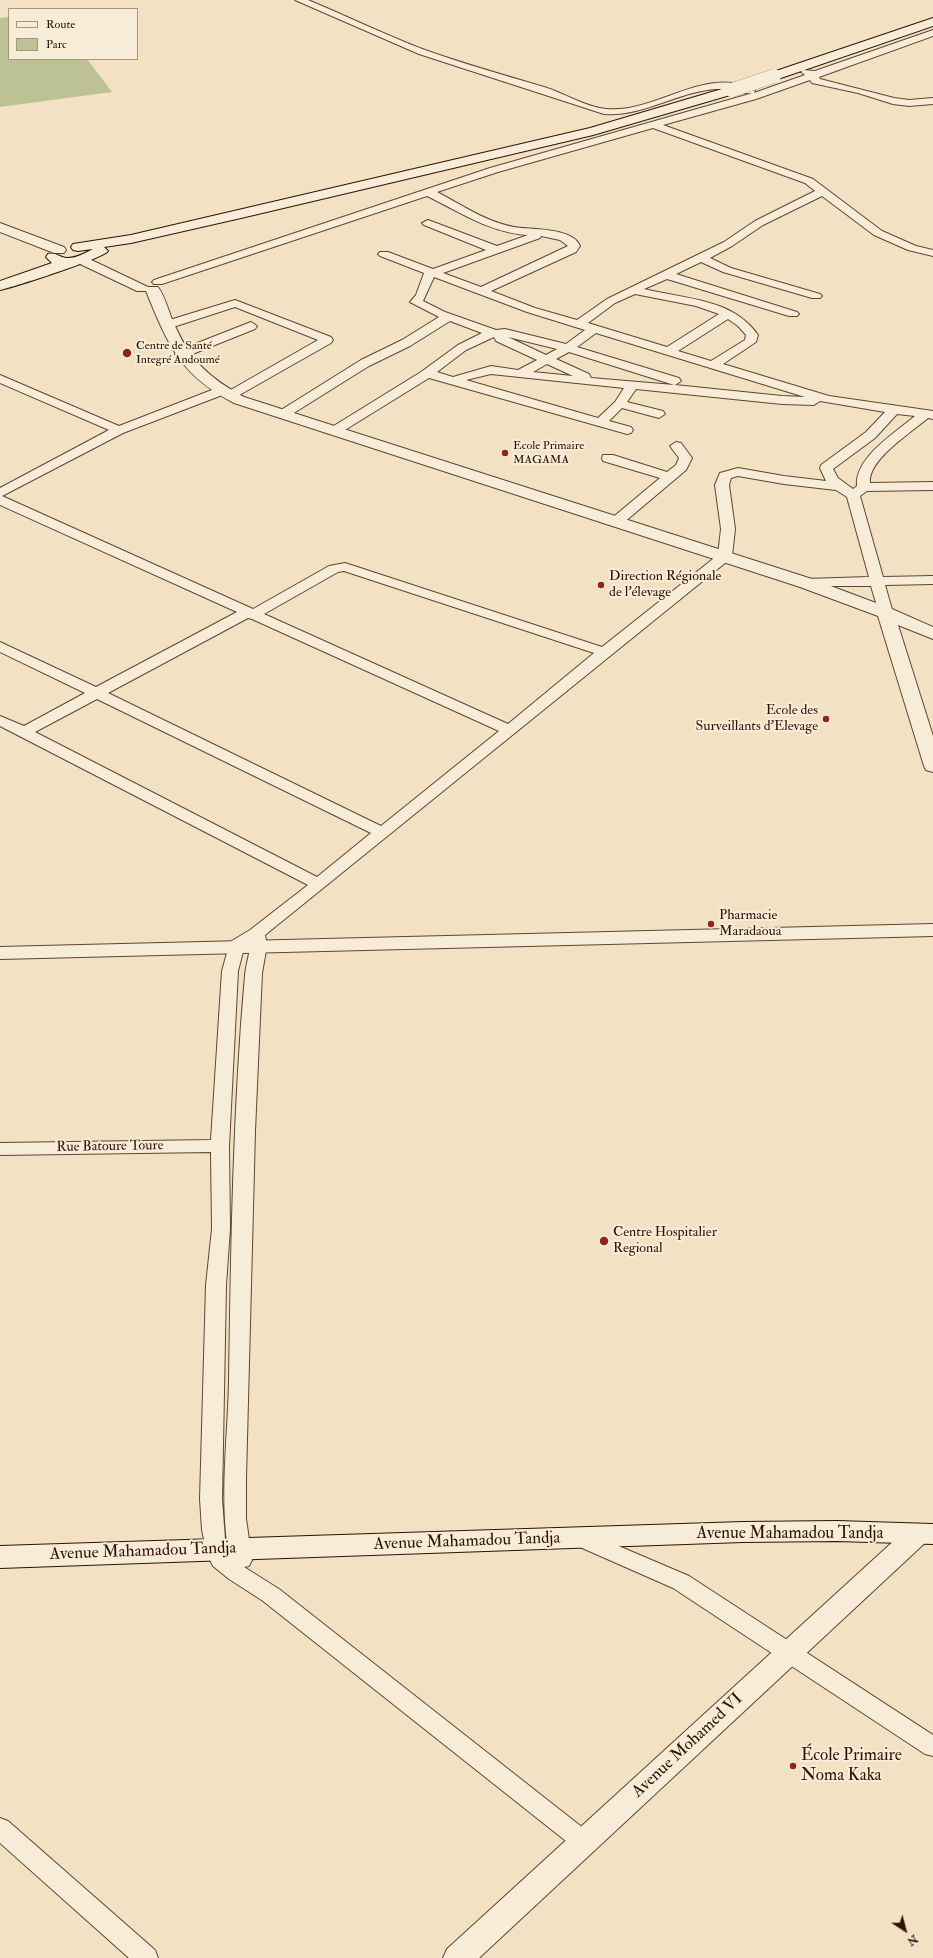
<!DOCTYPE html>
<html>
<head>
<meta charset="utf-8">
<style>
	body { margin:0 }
	#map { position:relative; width:933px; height:1958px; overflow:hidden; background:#f2e1c3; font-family:"IM FELL Double Pica",serif }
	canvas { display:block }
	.legend { position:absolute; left:8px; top:8px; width:130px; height:52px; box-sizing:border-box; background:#f7ecd8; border:1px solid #a79582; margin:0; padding:5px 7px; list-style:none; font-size:12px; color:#2e1300 }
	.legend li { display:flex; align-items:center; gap:8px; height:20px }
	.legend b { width:20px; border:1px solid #a79582 }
	.north { position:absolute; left:885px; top:1910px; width:40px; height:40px; -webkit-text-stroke:3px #f7ecd8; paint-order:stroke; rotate:144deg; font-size:11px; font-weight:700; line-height:16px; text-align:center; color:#2e1300 }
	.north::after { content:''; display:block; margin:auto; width:14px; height:18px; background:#2e1300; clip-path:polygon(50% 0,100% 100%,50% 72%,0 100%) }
</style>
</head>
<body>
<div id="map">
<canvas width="933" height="1958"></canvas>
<ul class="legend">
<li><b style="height:5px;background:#f7ecd8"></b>Route</li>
<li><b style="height:11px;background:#bcc293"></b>Parc</li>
</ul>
<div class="north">N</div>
</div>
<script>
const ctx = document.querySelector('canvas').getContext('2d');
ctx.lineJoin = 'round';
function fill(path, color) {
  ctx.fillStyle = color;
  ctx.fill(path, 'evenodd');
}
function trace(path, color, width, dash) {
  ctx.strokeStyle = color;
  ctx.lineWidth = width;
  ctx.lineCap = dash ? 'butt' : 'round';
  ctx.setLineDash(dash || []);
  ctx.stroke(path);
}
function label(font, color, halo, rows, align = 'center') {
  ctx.font = font + ' "IM FELL Double Pica",serif';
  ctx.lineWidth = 4;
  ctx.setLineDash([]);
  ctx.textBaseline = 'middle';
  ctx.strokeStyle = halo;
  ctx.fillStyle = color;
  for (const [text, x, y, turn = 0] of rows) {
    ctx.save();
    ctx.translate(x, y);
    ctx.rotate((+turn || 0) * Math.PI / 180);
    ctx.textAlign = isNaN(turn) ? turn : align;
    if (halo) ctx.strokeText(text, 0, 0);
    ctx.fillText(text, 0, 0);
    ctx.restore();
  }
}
fill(new Path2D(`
	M 9,17 L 9,59 L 87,59 L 112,92 L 0,107 L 0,18 Z`), '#bcc293');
const minor = new Path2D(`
	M 295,0 L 308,0 C 347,16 385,35 425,50 C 464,64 504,75 544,87 C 564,93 585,107 606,109 C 650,113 689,78 733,83 C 740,84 747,87 754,89 L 755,91 L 754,93 L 805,75 L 801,72 L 803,70 L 815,71 L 933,30 L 933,36 L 819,77 L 820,79 L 894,98 L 909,100 L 933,98 L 933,104 L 909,106 L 893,104 L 858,93 L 812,83 L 810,80 L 756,99 L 663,125 L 813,179 L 882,231 L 916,246 L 933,250 L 933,256 L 908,250 L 874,235 L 822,196 L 763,225 L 732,246 L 710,258 L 731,268 L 820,294 L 822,296 L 820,298 L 812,298 L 723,272 L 701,262 L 676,274 L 797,312 L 799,314 L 797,316 L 789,316 L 667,279 L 644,289 C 685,299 732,298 758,335 L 756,342 L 723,364 L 829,396 L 933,411 L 933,419 L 928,418 C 912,432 867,460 870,483 L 933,482 L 933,490 L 867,491 L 860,496 L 883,577 L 933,576 L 933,584 L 885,585 L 893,613 L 891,616 L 881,616 L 879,613 L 871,586 L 801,586 L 799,583 L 801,580 L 806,579 L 869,577 L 847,497 L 836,490 L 784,484 L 738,476 L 731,478 L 729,485 L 735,529 L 732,556 L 730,559 L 265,935 L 267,945 L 262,973 L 255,1131 L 246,1478 L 246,1519 L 252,1560 L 249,1566 L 244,1567 L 279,1589 L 592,1835 L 596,1842 L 592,1849 L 584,1852 L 576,1849 L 263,1601 L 229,1579 L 213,1566 L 207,1554 L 202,1530 L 200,1499 L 206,1285 L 212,1229 L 211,1152 L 0,1155 L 0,1143 L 211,1140 L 222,971 L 230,942 L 250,930 L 308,885 L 0,726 L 0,716 L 24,726 L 85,693 L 0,652 L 0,642 L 96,687 L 237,612 L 0,505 L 0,488 L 109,430 L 0,383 L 0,375 L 119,426 L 217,388 L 225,388 L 227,392 L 318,340 L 235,307 L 167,329 L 163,328 L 161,325 L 163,322 L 235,300 L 331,337 L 333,340 L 331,343 L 234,398 L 226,398 L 225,394 L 123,433 L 2,496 L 253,609 L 329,566 L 345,563 L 602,647 L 718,555 L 721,529 L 715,485 L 720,473 L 738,468 L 784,476 L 826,481 L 820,468 L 821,465 L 866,432 L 885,412 L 820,401 L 814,405 L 782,404 L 636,389 L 627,402 L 663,411 L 665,414 L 659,418 L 622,408 L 609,421 L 631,427 L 633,430 L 631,433 L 627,434 L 429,378 L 340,433 L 332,433 L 330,430 L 332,427 L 421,372 L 458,345 L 482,333 L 450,321 L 410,346 L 369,366 L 289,416 L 281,416 L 279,413 L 281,410 L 361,360 L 402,340 L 439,317 L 410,302 L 416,295 L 424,273 L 380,256 L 378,254 L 380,252 L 388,252 L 433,269 L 486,250 L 424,225 L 422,223 L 428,220 L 497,246 L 528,235 C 490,233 460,212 427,196 L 162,284 L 154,284 L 152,282 L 154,280 L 490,168 L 753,93 C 747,95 728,88 717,89 C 678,91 644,117 604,114 L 419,54 ZM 653,128 L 805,183 L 815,191 L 755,221 L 724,242 L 607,299 L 577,320 L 535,308 L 491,291 L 576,252 L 580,246 C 573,227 530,230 514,227 C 486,222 462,205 437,192 L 498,172 ZM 541,236 L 560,240 L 568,246 L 481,287 L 443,273 L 540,238 ZM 434,277 L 527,312 L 585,330 L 566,344 L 505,329 L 496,330 L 445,312 L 423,301 ZM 635,294 L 696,306 L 719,314 L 667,347 L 588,323 L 615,303 ZM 728,319 L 738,326 L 746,335 L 745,340 L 711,361 L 678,351 ZM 596,333 L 805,397 L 782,396 L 675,385 L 681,381 L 679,378 L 577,347 ZM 494,337 L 496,341 L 537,360 L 518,370 L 491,366 L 453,377 L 437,372 L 466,350 ZM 508,337 L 557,349 L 546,355 ZM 569,352 L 671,384 L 674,385 L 591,378 L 589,374 L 556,359 ZM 547,364 L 573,376 L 533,372 ZM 491,374 L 624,388 L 615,402 L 598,418 L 466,380 ZM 897,414 L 915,416 C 896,432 854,458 857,486 L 853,489 L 838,478 L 833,469 L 875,438 ZM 344,571 L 594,653 L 508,724 L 264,614 L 338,572 ZM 248,618 L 252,619 L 499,731 L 381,826 L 108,693 ZM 97,699 L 371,833 L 317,877 L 35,732 ZM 250,944 C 250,954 246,964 245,975 C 233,1109 231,1245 229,1380 C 228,1438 219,1497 229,1555 L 225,1539 L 222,1499 L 226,1285 L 230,1229 L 229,1146 L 238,971 L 244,948 Z
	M 251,322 L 257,326 L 255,329 L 185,357 L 181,358 L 175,354 L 177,351 Z
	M 676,442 L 681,443 L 692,458 L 686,470 L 622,524 L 612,524 L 610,521 L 612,518 L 660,478 L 603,461 L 602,458 L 603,455 L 613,455 L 667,472 L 676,465 L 679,458 L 670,446 Z
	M 581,1530 L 689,1576 L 933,1735 L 933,1756 L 925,1754 L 673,1588 L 573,1544 L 570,1538 L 573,1532 Z
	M 0,1818 L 8,1821 L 155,1950 L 158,1958 L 129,1958 L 0,1843 Z`);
const tertiary = new Path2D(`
	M 0,223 L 64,247 L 66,250 L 64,253 L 54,253 L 0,232 Z
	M 83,256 L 148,287 L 158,287 C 166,298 169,314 175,326 C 191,362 211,379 244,397 L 812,579 L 892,609 L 933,627 L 933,639 L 898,625 L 933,736 L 933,772 L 926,770 L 924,766 L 878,616 L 800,587 L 234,403 C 180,375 168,345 146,291 L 137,291 L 78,263 L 76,260 L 78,257 Z
	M 933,924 L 933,936 L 0,959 L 0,947 Z
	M 918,1524 L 927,1527 L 931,1534 L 927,1541 L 479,1958 L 443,1958 L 447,1949 L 909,1527 Z`);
const secondary = new Path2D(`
	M 933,18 L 933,26 L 778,79 L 770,79 L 768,76 L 770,73 Z
	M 732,86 L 738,90 L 737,93 L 593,135 L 241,218 L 131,243 L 104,247 L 108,251 C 104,258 14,287 0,290 L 0,281 L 52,263 L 46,257 L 48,254 C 56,252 59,257 66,258 C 75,259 85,253 93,249 L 78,251 L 73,250 L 71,247 L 73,244 L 131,235 L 590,128 Z
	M 837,1521 L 933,1524 L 933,1544 L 837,1541 L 743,1542 L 0,1568 L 0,1546 L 743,1522 Z`);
trace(minor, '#5f4631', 2);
trace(tertiary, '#5f4631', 2);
trace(secondary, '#2e1300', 2);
fill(minor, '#f7ecd8');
fill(tertiary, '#f7ecd8');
fill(secondary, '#f7ecd8');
const secondaryBridge = new Path2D(`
	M 732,90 L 774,76`);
trace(secondaryBridge, '#2e1300', 14, []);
trace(secondaryBridge, '#f7ecd8', 14);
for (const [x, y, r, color] of [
	[127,353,5,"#8f2418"],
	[505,453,4,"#8f2418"],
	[601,585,4,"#8f2418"],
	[826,719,4,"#8f2418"],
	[711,924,4,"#8f2418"],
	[604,1241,5,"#8f2418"],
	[793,1766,4,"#8f2418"]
]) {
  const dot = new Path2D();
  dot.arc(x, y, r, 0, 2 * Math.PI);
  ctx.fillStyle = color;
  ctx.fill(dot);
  trace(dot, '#f7ecd8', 1.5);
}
label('12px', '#2e1300', '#f7ecd8', [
	["Centre de Santé",136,346],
	["Integré Andoumé",136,360],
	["Ecole Primaire",513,446],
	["MAGAMA",513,460]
], 'left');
label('14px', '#2e1300', '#f7ecd8', [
	["Direction Régionale",609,577],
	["de l'élevage",609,593],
	["Ecole des",818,711,"right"],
	["Surveillants d'Elevage",818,727,"right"],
	["Pharmacie",719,916],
	["Maradaoua",719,932],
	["Centre Hospitalier",613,1233],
	["Regional",613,1249]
], 'left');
label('14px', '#2e1300', '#f7ecd8', [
	["Rue Batoure Toure",110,1147,-1]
]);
label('17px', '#2e1300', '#f7ecd8', [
	["Avenue Mahamadou Tandja",790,1534],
	["Avenue Mahamadou Tandja",467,1542,-2],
	["Avenue Mahamadou Tandja",143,1552,-2],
	["Avenue Mohamed VI",688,1746,-43]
]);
label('17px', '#2e1300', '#f7ecd8', [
	["École Primaire",801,1756],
	["Noma Kaka",801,1776]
], 'left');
</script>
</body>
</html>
